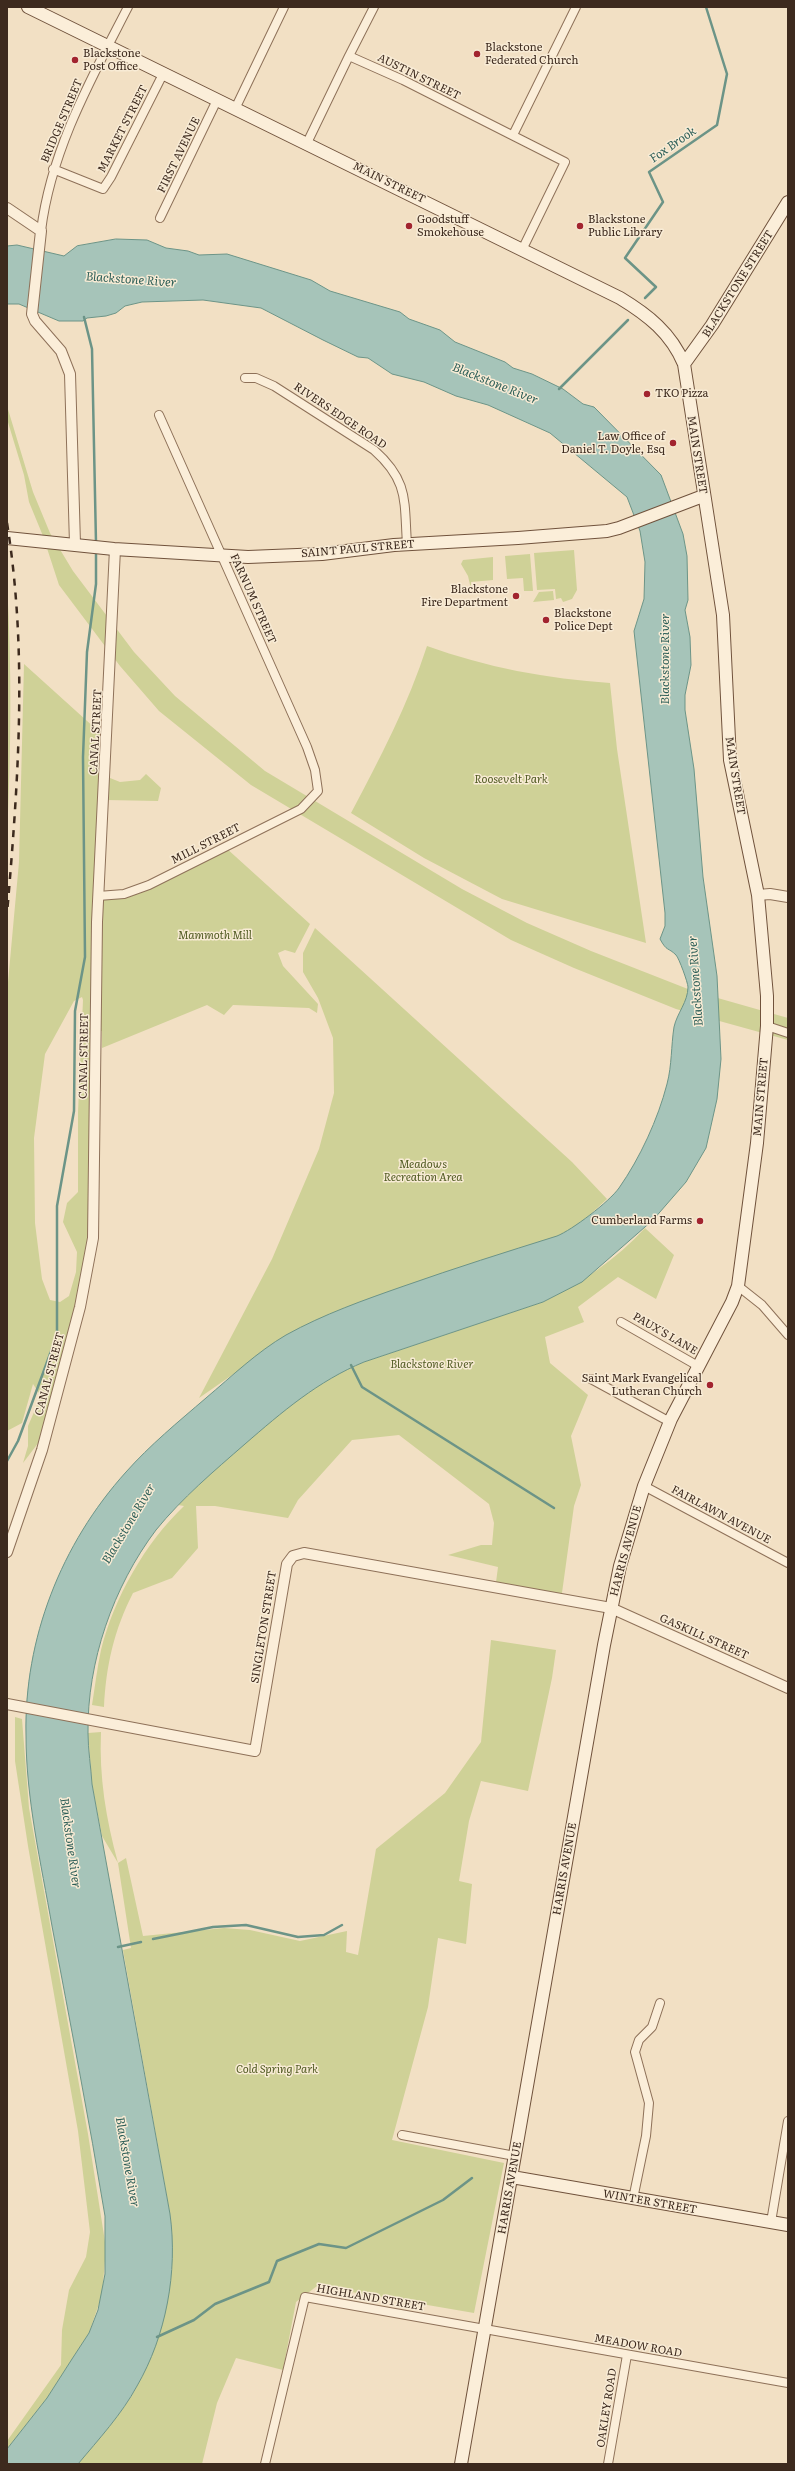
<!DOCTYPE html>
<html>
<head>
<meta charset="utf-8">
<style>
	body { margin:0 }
	#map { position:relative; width:795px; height:2471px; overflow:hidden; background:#f2e0c4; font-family:Literata,serif }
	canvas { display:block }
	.frame { position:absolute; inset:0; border:8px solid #3d2a1e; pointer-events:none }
</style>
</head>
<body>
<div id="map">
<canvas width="795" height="2471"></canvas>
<div class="frame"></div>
</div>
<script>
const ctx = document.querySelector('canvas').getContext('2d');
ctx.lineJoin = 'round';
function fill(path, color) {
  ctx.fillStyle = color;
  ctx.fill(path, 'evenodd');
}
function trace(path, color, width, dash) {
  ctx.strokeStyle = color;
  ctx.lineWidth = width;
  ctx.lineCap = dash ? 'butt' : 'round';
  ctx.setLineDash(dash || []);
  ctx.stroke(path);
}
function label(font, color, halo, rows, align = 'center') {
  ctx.font = font + ' Literata,serif';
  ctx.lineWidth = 3;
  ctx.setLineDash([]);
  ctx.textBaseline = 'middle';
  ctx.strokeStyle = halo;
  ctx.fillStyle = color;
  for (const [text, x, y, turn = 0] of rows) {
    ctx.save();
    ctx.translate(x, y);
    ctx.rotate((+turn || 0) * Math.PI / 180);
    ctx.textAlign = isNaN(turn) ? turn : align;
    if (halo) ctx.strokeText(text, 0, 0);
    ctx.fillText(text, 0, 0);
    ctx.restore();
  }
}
fill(new Path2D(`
	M 7,406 L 33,492 L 50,533 L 73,571 L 134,652 L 175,696 L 265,771 L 462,889 L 527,923 L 591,951 L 693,991 L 788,1018 L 788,1040 L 676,1009 L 574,968 L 511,940 L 251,785 L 159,711 L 120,666 L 59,585 L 43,536 L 29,502 L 24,475 L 7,419 Z
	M 574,550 L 577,590 L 572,599 L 563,602 L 561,598 L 556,599 L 555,589 L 537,590 L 534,553 Z
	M 530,554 L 533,591 L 524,591 L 523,578 L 507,579 L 505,556 Z
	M 493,557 L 493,580 L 471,582 L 471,589 L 468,576 L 461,564 L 463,560 Z
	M 7,584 C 12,669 11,752 7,837 Z
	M 553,591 L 554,600 L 533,602 L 539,592 Z
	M 427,646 C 485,667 548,679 610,683 L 617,749 L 646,943 L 502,899 L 424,858 L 351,813 C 380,758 408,705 427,646 Z
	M 24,664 L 107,739 L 105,776 L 120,782 L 140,780 L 146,774 L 161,788 L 158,801 L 106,800 L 99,892 L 115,896 L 225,847 L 310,924 L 295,953 L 285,950 L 278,953 L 283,966 L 318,1004 L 317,1013 L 309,1008 L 233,1005 L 224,1015 L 207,1005 L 102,1048 L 102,1031 L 94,1031 L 89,1261 L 42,1438 L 23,1463 L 28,1446 L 28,1426 L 41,1396 L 33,1384 L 22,1423 L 7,1431 L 7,993 L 19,862 ZM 82,997 L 83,1000 L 78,1112 L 78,1192 L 67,1203 L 63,1222 L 77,1252 L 76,1272 L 69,1296 L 60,1302 L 50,1300 L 42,1279 L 35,1223 L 34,1138 L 45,1054 L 74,1001 Z
	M 315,928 L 572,1162 L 607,1199 L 580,1224 L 555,1239 L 235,1373 L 199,1398 L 272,1259 L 319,1149 L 334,1093 L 333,1038 L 318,998 L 303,972 L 303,953 Z
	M 645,1228 L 674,1255 L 656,1299 L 618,1277 L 578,1307 L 584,1322 L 545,1337 L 550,1363 L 588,1395 L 571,1436 L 581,1485 L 574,1506 L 561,1600 L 495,1590 L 498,1567 L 448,1555 L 481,1545 L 492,1545 L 494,1523 L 489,1504 L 399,1435 L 352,1440 L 298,1500 L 288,1518 L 215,1506 L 196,1506 L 198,1548 L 172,1578 L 133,1593 C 114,1630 106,1666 104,1707 L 92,1705 C 95,1687 97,1668 101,1650 C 114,1598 145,1543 184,1506 L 178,1505 C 232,1453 293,1391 364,1362 L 543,1302 C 581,1283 617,1259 645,1228 Z
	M 491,1640 L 556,1650 L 552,1678 L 528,1791 L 481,1781 L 469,1821 L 459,1881 L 472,1884 L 466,1944 L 438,1938 L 428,2007 L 392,2140 L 504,2163 L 474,2313 L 317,2286 L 296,2302 L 283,2370 L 236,2358 L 217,2403 L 202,2464 L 78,2464 C 95,2443 126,2409 137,2386 C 163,2334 178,2273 170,2214 L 123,1950 L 131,1948 L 118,1863 L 102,1836 L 92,1784 L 88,1733 L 101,1732 C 99,1777 106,1819 118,1863 L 126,1858 L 143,1936 L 224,1928 L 250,1930 L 300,1941 L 347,1931 L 346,1952 L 358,1955 L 376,1849 L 445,1793 L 481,1742 Z
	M 15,1717 L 22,1719 L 29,1808 L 88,2134 L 106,2248 L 102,2295 L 89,2333 L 47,2398 L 7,2449 L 7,2441 L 61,2365 L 62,2330 L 69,2290 L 86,2257 L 90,2232 L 78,2131 L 28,1846 L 15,1761 Z`), '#cfd197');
const water = new Path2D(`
	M 116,239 L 147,240 L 166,248 L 188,251 L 199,255 L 227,254 L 311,280 L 330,291 L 400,312 L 409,319 L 440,330 L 455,342 L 505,362 L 513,368 L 532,374 L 563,389 L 583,404 L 594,407 L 661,475 L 683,534 L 687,556 L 688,600 L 685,610 L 690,637 L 691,665 L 685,695 L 685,710 L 694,769 L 703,877 L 717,976 L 721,1059 L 717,1099 L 706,1148 L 686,1182 L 653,1220 L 582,1282 L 543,1302 L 364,1362 C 318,1381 282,1412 245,1444 C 214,1471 182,1498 156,1530 C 113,1587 87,1662 88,1733 C 88,1750 91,1767 92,1784 L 170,2214 C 178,2272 166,2336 137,2386 C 122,2414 98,2440 78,2464 L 7,2464 L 7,2449 L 47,2398 L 72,2359 L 89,2333 L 98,2310 L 105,2274 L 105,2216 C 89,2119 70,2022 52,1926 C 41,1863 26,1799 26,1735 C 24,1639 61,1544 126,1472 C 150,1445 178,1422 206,1398 C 232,1376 257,1352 286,1335 C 324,1314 364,1300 404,1286 C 455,1268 506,1252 557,1236 C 572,1230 609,1202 619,1188 C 640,1158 658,1119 667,1084 C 672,1065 671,1046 674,1027 C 677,1013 688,1002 688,987 C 688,983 679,958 676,955 C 668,947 667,952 660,939 L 665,926 L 665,913 L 634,631 L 644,599 L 645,562 L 640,531 L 627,497 L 550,433 L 488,405 L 456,396 L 424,382 L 392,374 L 368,358 L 358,357 L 323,340 L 261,308 L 203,300 L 142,302 L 125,306 L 116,313 L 106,316 L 87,318 L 83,321 L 59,321 L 19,304 L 7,304 L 7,246 L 17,245 L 64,256 L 77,246 Z`);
fill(water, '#a6c4b9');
trace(water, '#6c9487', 1);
trace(new Path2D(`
	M 645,298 L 656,287 L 625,258 L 663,202 L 649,172 L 717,125 L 727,74 L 706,7
	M 84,317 L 92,349 L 96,543
	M 559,389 L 628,320
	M 351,1365 L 362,1387 L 554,1508
	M 7,1461 L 18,1441 L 57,1335 L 57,1206 L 74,1111 L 75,1011 L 85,957 L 83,757 L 87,652 L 96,584 L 96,550
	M 153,1939 L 213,1927 L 246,1925 L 298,1937 L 324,1935 L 342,1925
	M 118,1947 L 141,1942
	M 157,2337 L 194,2320 L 215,2304 L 269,2282 L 277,2261 L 319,2244 L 346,2248 L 443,2200 L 472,2178`), '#6c9487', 2.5);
const minor = new Path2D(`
	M 349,56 L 374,7
	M 235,109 L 284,7
	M 513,135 L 576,7
	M 307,143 L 349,56 L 403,80 L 565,162 L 523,248
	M 53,169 L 103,189 L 111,177 L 163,74
	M 160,218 L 217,100
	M 41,231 C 51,150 91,79 128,7
	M 245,378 L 256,378 L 274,386 L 374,450 C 409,481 404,501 407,544
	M 98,896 L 124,894 L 149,885 L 301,809 L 318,791 L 315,770 L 307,747 L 159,415
	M 767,1026 L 788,1033
	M 738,1286 L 762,1305 L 788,1335
	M 621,1322 L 698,1366
	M 591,1379 L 670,1422
	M 644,1486 L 788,1563
	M 402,2135 L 515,2156
	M 633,2199 L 646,2136 L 649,2103 L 635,2052 L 639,2040 L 652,2027 L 660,2003
	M 771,2222 L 788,2121
	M 265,2464 L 305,2297 L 788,2383
	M 608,2464 L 627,2355`);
const tertiary = new Path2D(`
	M 7,208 L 41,231 L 32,314 L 35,321 L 61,351 L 70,374 L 75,544
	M 758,895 L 770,894 L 788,897
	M 7,1552 L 42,1450 L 80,1307 L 93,1238 L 97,922 L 115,549
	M 7,1704 L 255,1751 L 287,1564 L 293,1556 L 304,1553 L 611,1608 L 788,1688`);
const secondary = new Path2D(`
	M 28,7 L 620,298 C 648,315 671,333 684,364 L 723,615 L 730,760 L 758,895 L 767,996 L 767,1026 L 757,1143 L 738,1286 L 732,1302 L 671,1419 L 644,1486 L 620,1566 L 604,1645 L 461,2464
	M 684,364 L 712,325 L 788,202
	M 7,538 L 114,549 L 248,557 L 322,554 L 394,545 L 518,538 L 607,531 L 619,528 L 703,496
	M 512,2177 L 788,2225`);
trace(minor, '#8e7159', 10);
trace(tertiary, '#8e7159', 12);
trace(secondary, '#70523c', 14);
trace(minor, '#fbeed9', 8);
trace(tertiary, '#fbeed9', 10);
trace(secondary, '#fbeed9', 12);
trace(new Path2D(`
	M 7,523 C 28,654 18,783 7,914`), '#3d2a1e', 2.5, [7, 7]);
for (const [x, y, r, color] of [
	[477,54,4,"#a2242f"],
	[75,60,4,"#a2242f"],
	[409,226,4,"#a2242f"],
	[580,226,4,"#a2242f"],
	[647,394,4,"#a2242f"],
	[673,443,4,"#a2242f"],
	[516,596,4,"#a2242f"],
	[546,620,4,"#a2242f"],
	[700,1221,4,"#a2242f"],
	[710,1385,4,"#a2242f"]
]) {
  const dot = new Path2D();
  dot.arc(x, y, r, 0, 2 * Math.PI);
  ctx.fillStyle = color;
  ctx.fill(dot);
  trace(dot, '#f8ebd5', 1.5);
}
label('11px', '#3d2a1e', '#f8ebd5', [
	["Blackstone",485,48],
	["Federated Church",485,61],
	["Blackstone",83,54],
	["Post Office",83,67],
	["Goodstuff",417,220],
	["Smokehouse",417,233],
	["Blackstone",588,220],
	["Public Library",588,233],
	["TKO Pizza",655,394],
	["Law Office of",665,437,"right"],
	["Daniel T. Doyle, Esq",665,450,"right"],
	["Blackstone",508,590,"right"],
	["Fire Department",508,603,"right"],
	["Blackstone",554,614],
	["Police Dept",554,627],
	["Cumberland Farms",692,1221,"right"],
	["Saint Mark Evangelical",702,1379,"right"],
	["Lutheran Church",702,1392,"right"]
], 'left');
label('11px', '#3d2a1e', '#f8ebd5', [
	["AUSTIN STREET",419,77,26],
	["BRIDGE STREET",62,121,-67],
	["MARKET STREET",123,129,-63],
	["FIRST AVENUE",179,155,-64],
	["MAIN STREET",389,183,26],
	["BLACKSTONE STREET",738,284,-58],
	["RIVERS EDGE ROAD",340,416,34],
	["MAIN STREET",697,455,81],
	["SAINT PAUL STREET",358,549,-5],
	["FARNUM STREET",253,599,66],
	["CANAL STREET",96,732,-87],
	["MAIN STREET",735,776,81],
	["MILL STREET",206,844,-27],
	["CANAL STREET",84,1056,-89],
	["MAIN STREET",761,1097,-85],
	["PAUX'S LANE",665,1334,30],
	["CANAL STREET",50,1374,-75],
	["FAIRLAWN AVENUE",721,1515,28],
	["HARRIS AVENUE",626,1551,-75],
	["SINGLETON STREET",264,1627,-81],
	["GASKILL STREET",704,1637,24],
	["HARRIS AVENUE",565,1869,-80],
	["HARRIS AVENUE",510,2188,-80],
	["WINTER STREET",650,2202,10],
	["HIGHLAND STREET",371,2298,10],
	["MEADOW ROAD",638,2346,10],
	["OAKLEY ROAD",607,2408,-81]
]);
label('italic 11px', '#515b23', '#f8ebd5', [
	["Roosevelt Park",511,780],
	["Mammoth Mill",215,936],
	["Meadows",423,1165],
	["Recreation Area",423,1178],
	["Blackstone River",432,1365],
	["Cold Spring Park",277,2070]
]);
label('italic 12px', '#2c5e57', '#f8ebd5', [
	["Fox Brook",673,145,-35],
	["Blackstone River",131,280,4],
	["Blackstone River",495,384,22],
	["Blackstone River",665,659,-90],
	["Blackstone River",696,981,-94],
	["Blackstone River",129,1524,-59],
	["Blackstone River",70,1843,82],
	["Blackstone River",127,2162,80]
]);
</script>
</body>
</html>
